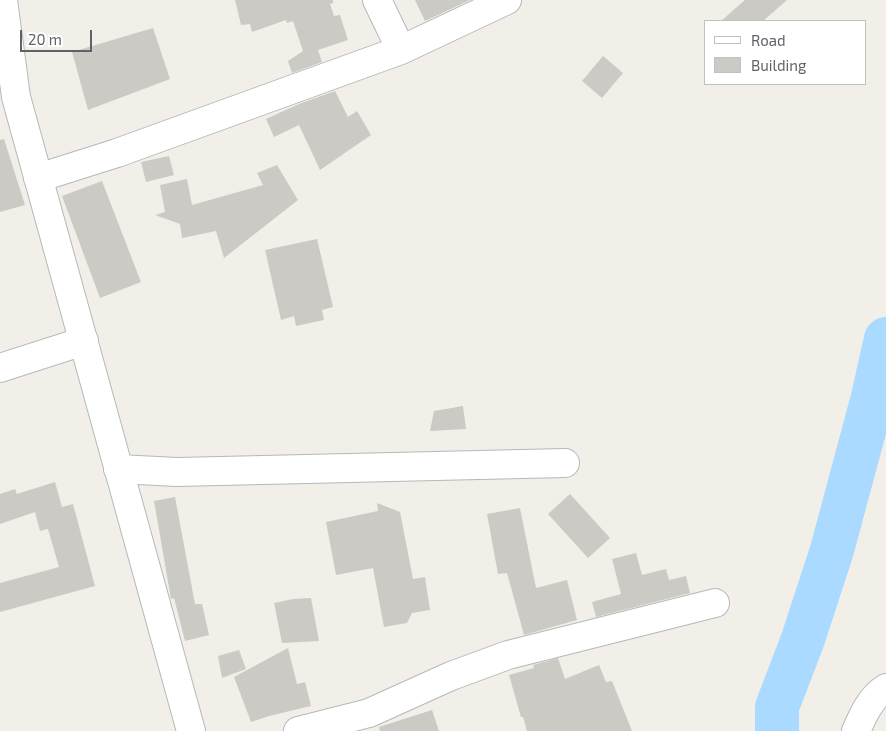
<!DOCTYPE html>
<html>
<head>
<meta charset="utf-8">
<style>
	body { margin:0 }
	#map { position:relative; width:886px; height:731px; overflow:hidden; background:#f1efe8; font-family:"Exo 2",sans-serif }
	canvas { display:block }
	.legend { position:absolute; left:704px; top:20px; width:162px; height:65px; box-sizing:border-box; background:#fff; border:1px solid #bfc1c3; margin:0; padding:6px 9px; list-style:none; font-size:15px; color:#5f6368 }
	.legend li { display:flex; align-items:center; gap:10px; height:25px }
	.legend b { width:25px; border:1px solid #bfc1c3 }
	.scale { position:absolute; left:20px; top:30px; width:72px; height:22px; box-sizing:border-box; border:2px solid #5f6368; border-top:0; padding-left:6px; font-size:15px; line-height:18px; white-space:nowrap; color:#5f6368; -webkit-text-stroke:4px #fff; paint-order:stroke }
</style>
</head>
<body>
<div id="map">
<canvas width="886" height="731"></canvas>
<ul class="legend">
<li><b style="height:6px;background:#fff"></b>Road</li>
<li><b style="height:14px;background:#cccac5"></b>Building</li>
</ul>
<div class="scale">20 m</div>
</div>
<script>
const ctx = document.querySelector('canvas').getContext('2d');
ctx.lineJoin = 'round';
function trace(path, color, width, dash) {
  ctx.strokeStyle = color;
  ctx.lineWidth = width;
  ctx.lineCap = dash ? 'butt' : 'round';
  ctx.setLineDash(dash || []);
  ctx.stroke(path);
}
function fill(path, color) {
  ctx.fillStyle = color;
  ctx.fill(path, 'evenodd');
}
trace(new Path2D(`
	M 777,731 L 777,707 L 803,639 L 832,550 L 872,401 L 886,339`), '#aadaff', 44);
fill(new Path2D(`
	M 235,0 L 333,0 L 333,3 L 330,4 L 334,16 L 340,15 L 348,40 L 318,50 L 322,62 L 292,73 L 288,61 L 303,51 L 293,21 L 287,23 L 286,20 L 252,32 L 250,24 L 241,25 Z
	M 415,0 L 470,0 L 425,21 Z
	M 745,0 L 787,0 L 763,21 L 721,21 Z
	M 153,28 L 170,79 L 88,110 L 72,52 Z
	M 603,56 L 623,73 L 602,98 L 582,81 Z
	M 335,91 L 348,117 L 357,111 L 371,135 L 320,170 L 299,125 L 274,137 L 266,119 L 299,104 Z
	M 4,139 L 25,205 L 0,212 L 0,140 Z
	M 169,156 L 174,175 L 146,182 L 141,162 Z
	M 277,165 L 298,200 L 224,258 L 216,231 L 182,238 L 180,224 L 155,215 L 165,212 L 160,185 L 187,179 L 192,205 L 263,185 L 257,173 Z
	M 102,181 L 141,282 L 100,298 L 62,196 Z
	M 317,239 L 333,307 L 322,310 L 324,320 L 296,326 L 294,316 L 281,320 L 265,250 Z
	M 463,406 L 466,429 L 430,431 L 434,411 Z
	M 55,482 L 62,507 L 73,504 L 95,586 L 0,612 L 0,583 L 59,567 L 48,529 L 40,531 L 35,512 L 0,524 L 0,494 L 15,489 L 17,494 Z
	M 570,494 L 610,538 L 588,558 L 548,514 Z
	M 175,497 L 195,604 L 202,604 L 209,635 L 185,641 L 174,598 L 171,599 L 154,501 Z
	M 377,503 L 400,512 L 413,579 L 425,577 L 430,610 L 412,613 L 407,623 L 384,627 L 373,568 L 336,575 L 326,522 L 378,511 Z
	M 520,508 L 536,588 L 567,580 L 577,620 L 524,635 L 507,573 L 498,574 L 487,514 Z
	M 636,553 L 642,575 L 666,569 L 669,580 L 686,576 L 690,593 L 596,617 L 592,602 L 621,594 L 612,559 Z
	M 311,598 L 319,641 L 282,643 L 274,603 L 293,599 Z
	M 288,648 L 297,684 L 305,682 L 311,706 L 269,716 L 251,722 L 234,677 Z
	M 239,650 L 246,669 L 222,678 L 218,656 Z
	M 558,658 L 565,679 L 599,665 L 606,682 L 612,681 L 632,731 L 527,731 L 523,717 L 521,717 L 509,675 L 534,668 L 533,665 Z
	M 432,710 L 439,731 L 380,731 L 379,727 Z`), '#cccac5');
const minor = new Path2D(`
	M 377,0 L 401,50
	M 38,178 L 117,153 L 401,50 L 507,0
	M 0,368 L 84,341
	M 118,469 L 177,472 L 565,463
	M 298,731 L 369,713 L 451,676 L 508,655 L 715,603
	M 856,731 C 863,715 871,697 886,688`);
const tertiary = new Path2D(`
	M 3,0 L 16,97 L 191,731`);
trace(minor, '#b5b8bc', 30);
trace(tertiary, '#b5b8bc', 30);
trace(minor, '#fff', 28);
trace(tertiary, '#fff', 28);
</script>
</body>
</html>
